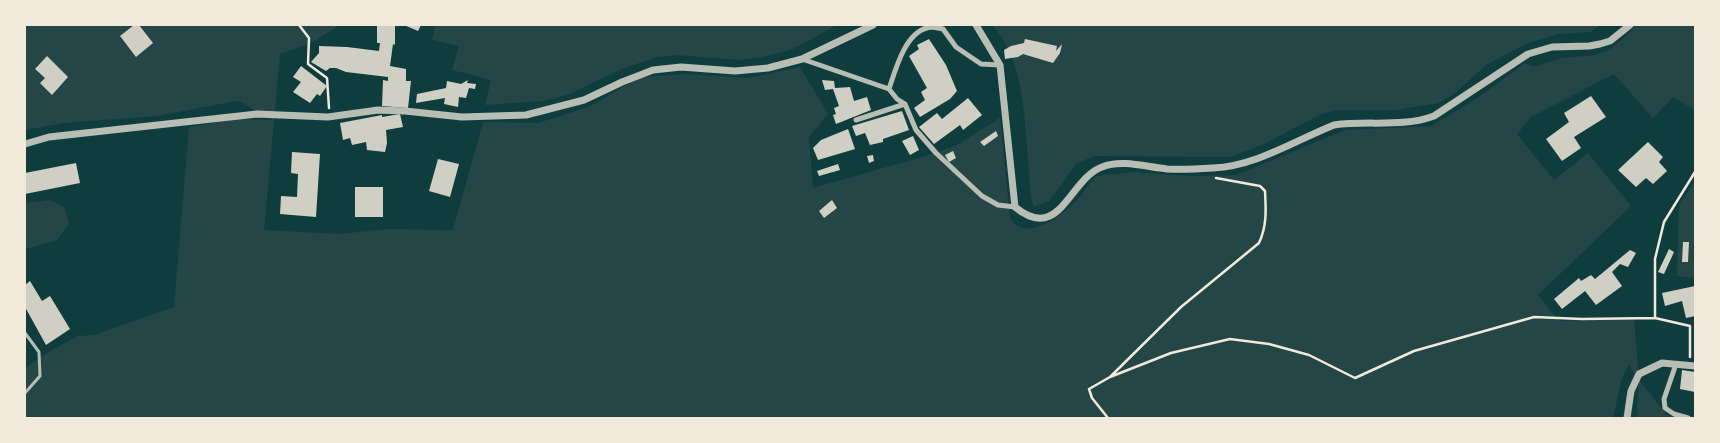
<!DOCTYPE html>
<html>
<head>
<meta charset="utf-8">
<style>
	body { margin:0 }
	#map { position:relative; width:1720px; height:443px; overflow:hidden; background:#0f3d3e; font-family:"Playfair Display",serif }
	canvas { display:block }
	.frame { position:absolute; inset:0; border:26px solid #f1e9da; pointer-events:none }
</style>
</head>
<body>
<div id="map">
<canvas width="1720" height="443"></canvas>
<div class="frame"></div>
</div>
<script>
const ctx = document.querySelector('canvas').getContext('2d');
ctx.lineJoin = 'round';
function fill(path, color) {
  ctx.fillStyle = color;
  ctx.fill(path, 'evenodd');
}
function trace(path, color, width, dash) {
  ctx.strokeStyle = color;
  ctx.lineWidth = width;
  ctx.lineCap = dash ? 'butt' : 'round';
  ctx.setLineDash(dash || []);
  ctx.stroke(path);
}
fill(new Path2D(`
	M 25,25 L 339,25 L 314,42 L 280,54 L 264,230 L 340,234 L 386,229 L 453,230 L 483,122 L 538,123 L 589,107 L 640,77 L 686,74 L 748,78 L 800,67 L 828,114 L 809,137 L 813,188 L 929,155 L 957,145 L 1000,118 L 1010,218 C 1023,242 1057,219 1071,206 C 1080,198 1088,186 1096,176 L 1133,172 L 1192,176 L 1236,175 L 1345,130 L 1431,126 L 1476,99 L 1525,63 L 1533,67 L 1562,58 L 1596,55 L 1610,49 L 1626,36 L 1636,25 L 1695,25 L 1695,110 L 1673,97 L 1653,118 L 1614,74 L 1531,117 L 1517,134 L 1554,180 L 1588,153 L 1631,206 L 1538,295 L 1559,321 L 1634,318 L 1639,380 L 1666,414 L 1675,418 L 1637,418 L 1639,380 L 1629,365 L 1622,378 L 1613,418 L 25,418 L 25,368 L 50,351 L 78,336 L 94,335 L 174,307 L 189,127 L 235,119 L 273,120 L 239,101 L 236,101 L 157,116 L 63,123 L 25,130 Z
	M 435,25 L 837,25 L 793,49 L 763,57 L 739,60 L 676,55 L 657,57 L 622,69 L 567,95 L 542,101 L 485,105 L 491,80 L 452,70 L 459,46 L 432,40 Z
	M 992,25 L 1601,25 L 1590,32 L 1558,34 L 1526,44 L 1486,65 L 1454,94 L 1439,103 L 1396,110 L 1338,110 L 1321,114 L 1264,144 L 1231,157 L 1095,156 L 1077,163 L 1049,201 L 1034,207 C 1029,197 1030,181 1029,169 C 1024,121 1026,62 992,25 Z
	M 1695,182 L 1695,278 L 1677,276 L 1679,204 Z
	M 50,200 L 64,207 L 69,223 L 57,240 L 25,249 L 25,203 Z`), '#244646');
fill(new Path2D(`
	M 134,25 L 139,25 L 153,43 L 136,57 L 120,36 Z
	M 377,25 L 395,26 L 395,45 L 393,44 L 390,66 L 406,69 L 406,81 L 411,81 L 408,108 L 382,106 L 383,80 L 388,81 L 388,77 L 346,72 L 336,68 L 330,68 L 326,71 L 311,62 L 319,53 L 319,46 L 347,47 L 379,51 L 380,43 L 377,43 Z
	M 404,25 L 421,25 L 418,31 Z
	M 929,39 L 946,65 L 957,91 L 950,99 L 920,117 L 914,108 L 925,100 L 921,92 L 927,88 L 909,56 L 919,49 L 917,45 Z
	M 1025,39 L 1057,46 L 1056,51 L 1062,44 L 1060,53 L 1053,63 L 1023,54 L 1018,57 L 1005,59 L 1004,50 L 1011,46 L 1024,43 Z
	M 47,56 L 68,77 L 52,95 L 40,83 L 45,78 L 35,69 Z
	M 301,66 L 327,86 L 320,96 L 317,94 L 310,103 L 293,92 L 301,82 L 293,77 Z
	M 468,80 L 467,83 L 476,84 L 475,89 L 469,88 L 466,98 L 459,97 L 458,107 L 444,104 L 445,98 L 416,103 L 417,94 L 446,88 L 447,81 L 461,84 Z
	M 822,80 L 834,81 L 835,88 L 850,87 L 854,101 L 867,97 L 871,110 L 836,124 L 833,115 L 836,114 L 834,108 L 839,106 L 833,89 L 825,90 Z
	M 1591,96 L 1606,117 L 1574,137 L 1581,148 L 1562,161 L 1546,139 L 1569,122 L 1564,113 Z
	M 968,98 L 982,115 L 963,130 L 960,125 L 934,144 L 919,127 L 937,113 L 942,119 Z
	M 902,111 L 909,130 L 883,139 L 883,142 L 870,145 L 865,133 L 856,136 L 852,126 Z
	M 400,114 L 403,127 L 386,130 L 387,143 L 385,152 L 367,150 L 366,142 L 352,145 L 350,138 L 343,140 L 340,123 L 382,115 L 382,117 Z
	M 848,129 L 855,149 L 818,160 L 813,148 L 821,140 Z
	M 996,131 L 998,136 L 984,146 L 980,142 Z
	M 913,136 L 919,150 L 910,155 L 902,141 Z
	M 1648,142 L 1663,157 L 1659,162 L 1667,171 L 1653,184 L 1646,178 L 1636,187 L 1618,170 Z
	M 953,151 L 956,158 L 949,162 L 945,155 Z
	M 292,152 L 320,154 L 316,217 L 280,214 L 281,196 L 297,197 L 298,174 L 291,173 Z
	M 873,155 L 874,161 L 869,163 L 867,156 Z
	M 438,159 L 459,164 L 450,197 L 429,191 Z
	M 76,163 L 80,183 L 25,194 L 25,173 Z
	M 838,164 L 840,170 L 819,176 L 817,171 Z
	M 355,187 L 383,187 L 383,217 L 355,217 Z
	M 832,200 L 837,208 L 824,218 L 819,211 Z
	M 1683,242 L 1689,242 L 1688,262 L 1682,262 Z
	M 1669,249 L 1674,252 L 1664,274 L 1658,272 Z
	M 1630,250 L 1636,253 L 1628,267 L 1620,264 L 1612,272 L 1622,286 L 1596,305 L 1585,291 L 1562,309 L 1554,299 L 1579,278 L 1581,281 L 1591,275 L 1595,279 Z
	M 30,281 L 42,301 L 50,296 L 70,329 L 46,345 L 25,307 L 25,285 Z
	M 1695,286 L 1695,316 L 1686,318 L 1682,301 L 1665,306 L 1662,293 Z
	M 1682,370 L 1695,372 L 1695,392 L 1680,389 Z`), '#cfcfc3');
trace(new Path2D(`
	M 299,25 L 309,38 L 308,64 L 327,78 L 329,108
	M 1655,318 L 1655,259 L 1664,222 L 1695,172
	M 1110,377 L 1171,353 L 1230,339 L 1269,344 L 1309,355 L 1355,378 L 1414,351 L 1534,317 L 1582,319 L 1655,318 L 1690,326 L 1690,357
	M 1108,418 L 1092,398 L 1089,389 L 1110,377 L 1181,307 L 1259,243 C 1267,226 1266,210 1265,191 L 1260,186 L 1216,178`), '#f1e9da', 2.5);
trace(new Path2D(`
	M 25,333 L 39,352 L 40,376 L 25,393`), '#b8beb3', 3);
trace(new Path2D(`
	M 802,59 L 889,89 L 897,99 L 905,104 L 916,130 L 936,153 L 982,196 L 998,205 L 1015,207
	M 889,89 C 895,71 905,33 927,28 C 931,26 938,28 943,29 L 956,47 L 981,64 L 1000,65
	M 856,120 L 905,104
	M 1676,364 L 1664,399 L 1665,408 L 1674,414 L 1688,418`), '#b8beb3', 5);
trace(new Path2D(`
	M 976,25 L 1000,65 L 1015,207 C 1060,244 1069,179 1102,167 C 1122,159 1146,167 1167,169 C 1182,170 1198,169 1213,168 C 1256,166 1294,141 1334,125 C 1368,120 1401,128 1434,116 L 1528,54 L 1552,47 L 1589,46 L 1600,44 L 1610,41 L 1630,25
	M 25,144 L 49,137 L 257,114 L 328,117 L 378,110 L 405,111 L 462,117 L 526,115 L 584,100 L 622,82 L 653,70 L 681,67 L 735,71 L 768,68 L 802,59 L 873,25
	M 1627,418 L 1631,391 L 1639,374 L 1662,363 L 1695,366`), '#b8beb3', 7);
</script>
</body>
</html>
